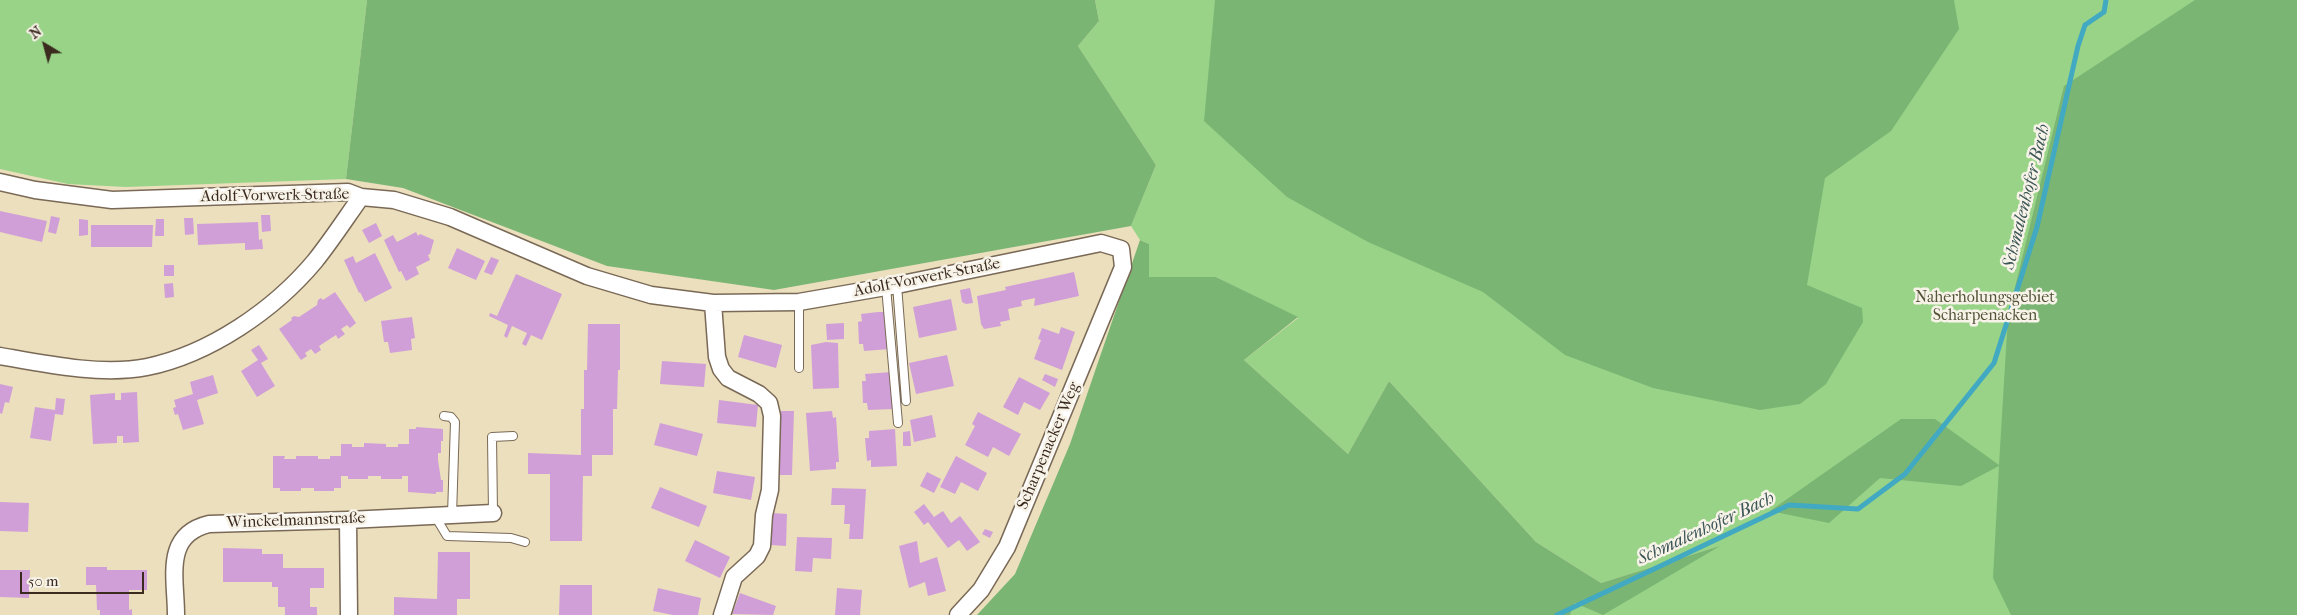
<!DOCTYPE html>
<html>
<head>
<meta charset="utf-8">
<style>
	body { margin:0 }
	#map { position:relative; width:2297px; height:615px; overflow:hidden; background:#ebdfbd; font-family:"IM FELL French Canon",serif }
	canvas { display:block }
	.north { position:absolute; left:20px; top:20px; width:50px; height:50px; -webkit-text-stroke:4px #f7f3e8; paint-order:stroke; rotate:323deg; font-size:14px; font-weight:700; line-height:20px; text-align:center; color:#3b2a1e }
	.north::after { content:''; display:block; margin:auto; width:18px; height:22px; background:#3b2a1e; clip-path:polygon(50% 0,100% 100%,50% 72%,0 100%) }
	.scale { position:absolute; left:20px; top:572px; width:124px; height:22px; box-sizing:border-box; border:2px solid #3b2a1e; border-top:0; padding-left:6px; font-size:15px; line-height:18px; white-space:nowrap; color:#3b2a1e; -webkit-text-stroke:4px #f7f3e8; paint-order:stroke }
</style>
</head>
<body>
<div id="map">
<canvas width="2297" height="615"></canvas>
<div class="north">N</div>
<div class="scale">50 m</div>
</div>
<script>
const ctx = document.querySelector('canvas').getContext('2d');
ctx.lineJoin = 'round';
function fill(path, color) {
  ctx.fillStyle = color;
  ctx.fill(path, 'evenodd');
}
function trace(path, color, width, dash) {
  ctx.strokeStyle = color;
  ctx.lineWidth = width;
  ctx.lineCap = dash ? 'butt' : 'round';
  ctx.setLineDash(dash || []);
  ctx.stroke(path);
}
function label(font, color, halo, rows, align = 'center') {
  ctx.font = font + ' "IM FELL French Canon",serif';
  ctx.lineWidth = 5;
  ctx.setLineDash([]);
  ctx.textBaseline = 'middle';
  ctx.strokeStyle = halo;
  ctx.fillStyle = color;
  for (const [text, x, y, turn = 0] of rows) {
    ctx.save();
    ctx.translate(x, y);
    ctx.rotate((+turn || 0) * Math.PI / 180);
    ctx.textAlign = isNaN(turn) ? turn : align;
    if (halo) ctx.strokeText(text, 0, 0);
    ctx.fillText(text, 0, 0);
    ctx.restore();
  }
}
fill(new Path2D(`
	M 0,0 L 367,0 L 346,179 L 126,187 L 68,184 L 0,169 Z
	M 1095,0 L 2297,0 L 2297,615 L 1570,615 L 1575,603 L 1718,547 L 1601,583 L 1536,542 L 1389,381 L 1348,454 L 1244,360 L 1298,318 L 1216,277 L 1149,277 L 1149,244 L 1140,240 L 1131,226 L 1156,165 L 1078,46 L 1099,21 Z`), '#98d387');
fill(new Path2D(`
	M 367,0 L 1095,0 L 1099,21 L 1078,46 L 1156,165 L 1131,226 L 774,290 L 607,266 L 403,188 L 346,179 Z
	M 1215,0 L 1954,0 L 1959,29 L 1891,131 L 1825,178 L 1807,285 L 1862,308 L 1863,322 L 1826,384 L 1800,404 L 1760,410 L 1653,388 L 1565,355 L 1483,292 L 1368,242 L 1287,197 L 1204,121 Z
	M 2195,0 L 2297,0 L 2297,615 L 2011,615 L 1993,578 L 1999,466 L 1961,486 L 1880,478 L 1829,523 L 1770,511 L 1901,419 L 1935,419 L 1999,465 L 2008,316 L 2064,86 Z
	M 1140,240 L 1149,244 L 1149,277 L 1216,277 L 1298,317 L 1244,360 L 1348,454 L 1389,381 L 1536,542 L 1601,583 L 1720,546 L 1603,615 L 1575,603 L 1570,615 L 977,615 L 1015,574 L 1070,444 Z`), '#7ab574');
trace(new Path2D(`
	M 1557,615 L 1789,505 L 1858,509 L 1905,474 L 1994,363 L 2037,227 L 2078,46 L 2085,25 L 2104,12 L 2106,0`), '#42a9c2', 5);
fill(new Path2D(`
	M 0,211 L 47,221 L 42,242 L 0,232 Z
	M 261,215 L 270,215 L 271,231 L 262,232 Z
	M 51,216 L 60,218 L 56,234 L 48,232 Z
	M 184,218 L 193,218 L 194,234 L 185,235 Z
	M 79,219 L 88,220 L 88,235 L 79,236 Z
	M 156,219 L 164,219 L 164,236 L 155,236 Z
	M 258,222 L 259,240 L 262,239 L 263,249 L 245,250 L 245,243 L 198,245 L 197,224 Z
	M 376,223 L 382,236 L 369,243 L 362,230 Z
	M 91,225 L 153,225 L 152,247 L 91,247 Z
	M 416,232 L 418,236 L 420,234 L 434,240 L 430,254 L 428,255 L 430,260 L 416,267 L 419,274 L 406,281 L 401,271 L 399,272 L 384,240 L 393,235 L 397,242 Z
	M 457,248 L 485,261 L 476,280 L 448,268 Z
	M 375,253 L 392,288 L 365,302 L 360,292 L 359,293 L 344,260 L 353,256 L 356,263 Z
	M 491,257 L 499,260 L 492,275 L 484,272 Z
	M 164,265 L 174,265 L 174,276 L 164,276 Z
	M 1074,272 L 1079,296 L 1034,306 L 1035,298 L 1021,301 L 1022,306 L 1008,309 L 1010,320 L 1000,322 L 1001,326 L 984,329 L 981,324 L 977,296 L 1006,290 L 1005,287 Z
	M 516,274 L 562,294 L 542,340 L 531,335 L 526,346 L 522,344 L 527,333 L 512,326 L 507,338 L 504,336 L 508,325 L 489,316 L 490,313 L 497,316 Z
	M 173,283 L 174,297 L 165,298 L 164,284 Z
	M 970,288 L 973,303 L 966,304 L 962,302 L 960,290 Z
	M 335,292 L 356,323 L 350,328 L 347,325 L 341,329 L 345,334 L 338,339 L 336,335 L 319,346 L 321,350 L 315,354 L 311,349 L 305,353 L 307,356 L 301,360 L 279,329 L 292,320 L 291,318 L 294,316 L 299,317 L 317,305 L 318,300 L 321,298 L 323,300 Z
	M 951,299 L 957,330 L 919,338 L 913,307 Z
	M 878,312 L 887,312 L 888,327 L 886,328 L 886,334 L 889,334 L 890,349 L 864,351 L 863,344 L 859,344 L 858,322 L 862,321 L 861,314 Z
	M 412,317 L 415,338 L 411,339 L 412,350 L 390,353 L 388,342 L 384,342 L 381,321 Z
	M 844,323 L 844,339 L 827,340 L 826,324 Z
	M 588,324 L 620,324 L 620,370 L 618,370 L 617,409 L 613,409 L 613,455 L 592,455 L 592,476 L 583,476 L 582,541 L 550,541 L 550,474 L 528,474 L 528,453 L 581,455 L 581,409 L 584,409 L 584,370 L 587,370 Z
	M 1061,327 L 1075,332 L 1062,370 L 1034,359 L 1041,340 L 1038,339 L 1042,328 L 1059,334 Z
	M 744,335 L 782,345 L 776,368 L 738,357 Z
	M 826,342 L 838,343 L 839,388 L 813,389 L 811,345 Z
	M 259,345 L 268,359 L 261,363 L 275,386 L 257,397 L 241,371 L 258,360 L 251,350 Z
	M 947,355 L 954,386 L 916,394 L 909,363 Z
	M 662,361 L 706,364 L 704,387 L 660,384 Z
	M 891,372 L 894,409 L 868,410 L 867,403 L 863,403 L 862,381 L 866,381 L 865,374 Z
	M 1045,374 L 1058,379 L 1055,387 L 1042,380 Z
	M 213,375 L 218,393 L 197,400 L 204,424 L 183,430 L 178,414 L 175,415 L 173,408 L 176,407 L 174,400 L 193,394 L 190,382 Z
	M 1019,377 L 1050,393 L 1040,410 L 1024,402 L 1018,415 L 1003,407 Z
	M 0,384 L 13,387 L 9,403 L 5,402 L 2,414 L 0,413 Z
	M 137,392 L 139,442 L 123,443 L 123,436 L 117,436 L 117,443 L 93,444 L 90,395 L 115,393 L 115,400 L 121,400 L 121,393 Z
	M 56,398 L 65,399 L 63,415 L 55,414 L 51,441 L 30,438 L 35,407 L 55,410 Z
	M 719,400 L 758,405 L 756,427 L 717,423 Z
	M 781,411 L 794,411 L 792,475 L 778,475 Z
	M 832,411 L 833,418 L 836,417 L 839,462 L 836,462 L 836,469 L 810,471 L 806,413 Z
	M 978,412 L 1021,434 L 1009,456 L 993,447 L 988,457 L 965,445 L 975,426 L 972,424 Z
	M 932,415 L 936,437 L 914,442 L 910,420 Z
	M 660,423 L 703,434 L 697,456 L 654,445 Z
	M 416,427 L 443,429 L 443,441 L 441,441 L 441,453 L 438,453 L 438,460 L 441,480 L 443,480 L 443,492 L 436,492 L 436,494 L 408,492 L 408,476 L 402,476 L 402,479 L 381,479 L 381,476 L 368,476 L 368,479 L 348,479 L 348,476 L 341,476 L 341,488 L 334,488 L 334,491 L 314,491 L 314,488 L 301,488 L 301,491 L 280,491 L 280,488 L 273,488 L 273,456 L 285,456 L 284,459 L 296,459 L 296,456 L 318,456 L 318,459 L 330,459 L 330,456 L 341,456 L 341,444 L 352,444 L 352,447 L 364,447 L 364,443 L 386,444 L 386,447 L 398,447 L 398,444 L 409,444 L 409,429 L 416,429 Z
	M 895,429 L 897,466 L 871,467 L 871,460 L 867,461 L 865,438 L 869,438 L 869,431 Z
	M 910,431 L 911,446 L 903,446 L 903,432 Z
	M 956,456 L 987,473 L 978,491 L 961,482 L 955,494 L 940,487 Z
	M 717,471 L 755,477 L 751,500 L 713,493 Z
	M 927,472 L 941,479 L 934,493 L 920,486 Z
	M 660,487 L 707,506 L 699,527 L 651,508 Z
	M 832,488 L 866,489 L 863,539 L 849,539 L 850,524 L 844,524 L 845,505 L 831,505 Z
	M 0,502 L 29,503 L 28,532 L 0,531 Z
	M 924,504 L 934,517 L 943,511 L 951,523 L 960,516 L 980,542 L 967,551 L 959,540 L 948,548 L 928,522 L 924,525 L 914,512 Z
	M 772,513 L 787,514 L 786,546 L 771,545 Z
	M 985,529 L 993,532 L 990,538 L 982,534 Z
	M 797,537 L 832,538 L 831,559 L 813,558 L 812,572 L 795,571 Z
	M 695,540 L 730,557 L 720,578 L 685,561 Z
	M 917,541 L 920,563 L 937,557 L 946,591 L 928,596 L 925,582 L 909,588 L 899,546 Z
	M 223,548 L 262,549 L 262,554 L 283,554 L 283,568 L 324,568 L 324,588 L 310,588 L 310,607 L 317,607 L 317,615 L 285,615 L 285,607 L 278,607 L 278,587 L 272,587 L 272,582 L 223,582 Z
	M 438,552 L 470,552 L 470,599 L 457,599 L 457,615 L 394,615 L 394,597 L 437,599 Z
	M 86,567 L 107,567 L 107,570 L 147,570 L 147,590 L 129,590 L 129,610 L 132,609 L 132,615 L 100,615 L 100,610 L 97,610 L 96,585 L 86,585 Z
	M 0,570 L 30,570 L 29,598 L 0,597 Z
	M 560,585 L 592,585 L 592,615 L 559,615 Z
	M 658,588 L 701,598 L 698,615 L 673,615 L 653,611 Z
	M 837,588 L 862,590 L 860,615 L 835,615 Z
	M 740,593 L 776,606 L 773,615 L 732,614 Z`), '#d19fd7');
const lane = new Path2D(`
	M 897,285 L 906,401
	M 886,287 L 898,423
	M 799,368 L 799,302
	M 444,416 L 451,417 L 455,422 L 452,515
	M 493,513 L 492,437 L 513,436
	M 435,516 L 447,536 L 511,538 L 525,542`);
const street = new Path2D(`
	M 0,182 L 35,190 L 112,200 L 348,192 L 361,197 L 394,200 L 450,217 L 587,276 L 651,295 L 713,303 L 799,302 L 897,285 L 1101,243 L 1121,249 L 1123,267 L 1007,547 L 981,590 L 958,615
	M 713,303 L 717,357 L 721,369 L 728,378 L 759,394 L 769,403 L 772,416 L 770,490 L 764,515 L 762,546 L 757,556 L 734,577 L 722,615
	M 0,356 C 45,364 102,376 147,367 C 210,354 274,310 315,261 C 331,241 346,218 361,197
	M 348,520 L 349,615
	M 176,615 C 176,578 163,535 209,524 L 348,520 L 493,513`);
trace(lane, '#796956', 10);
trace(street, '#796956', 19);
trace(lane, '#fff', 8);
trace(street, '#fff', 16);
label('16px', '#3b2a1e', '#f7f3e8', [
	["Adolf-Vorwerk-Straße",275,196,-1],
	["Adolf-Vorwerk-Straße",927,278,-11],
	["Scharpenacker Weg",1049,446,-67],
	["Winckelmannstraße",296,521,-2]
]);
label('16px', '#525438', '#f7f3e8', [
	["Naherholungsgebiet",1985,298],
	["Scharpenacken",1985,316]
]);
label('italic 18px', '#3d5657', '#f7f3e8', [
	["Schmalenhofer Bach",2027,197,-76],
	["Schmalenhofer Bach",1706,529,-25]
]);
</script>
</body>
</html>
